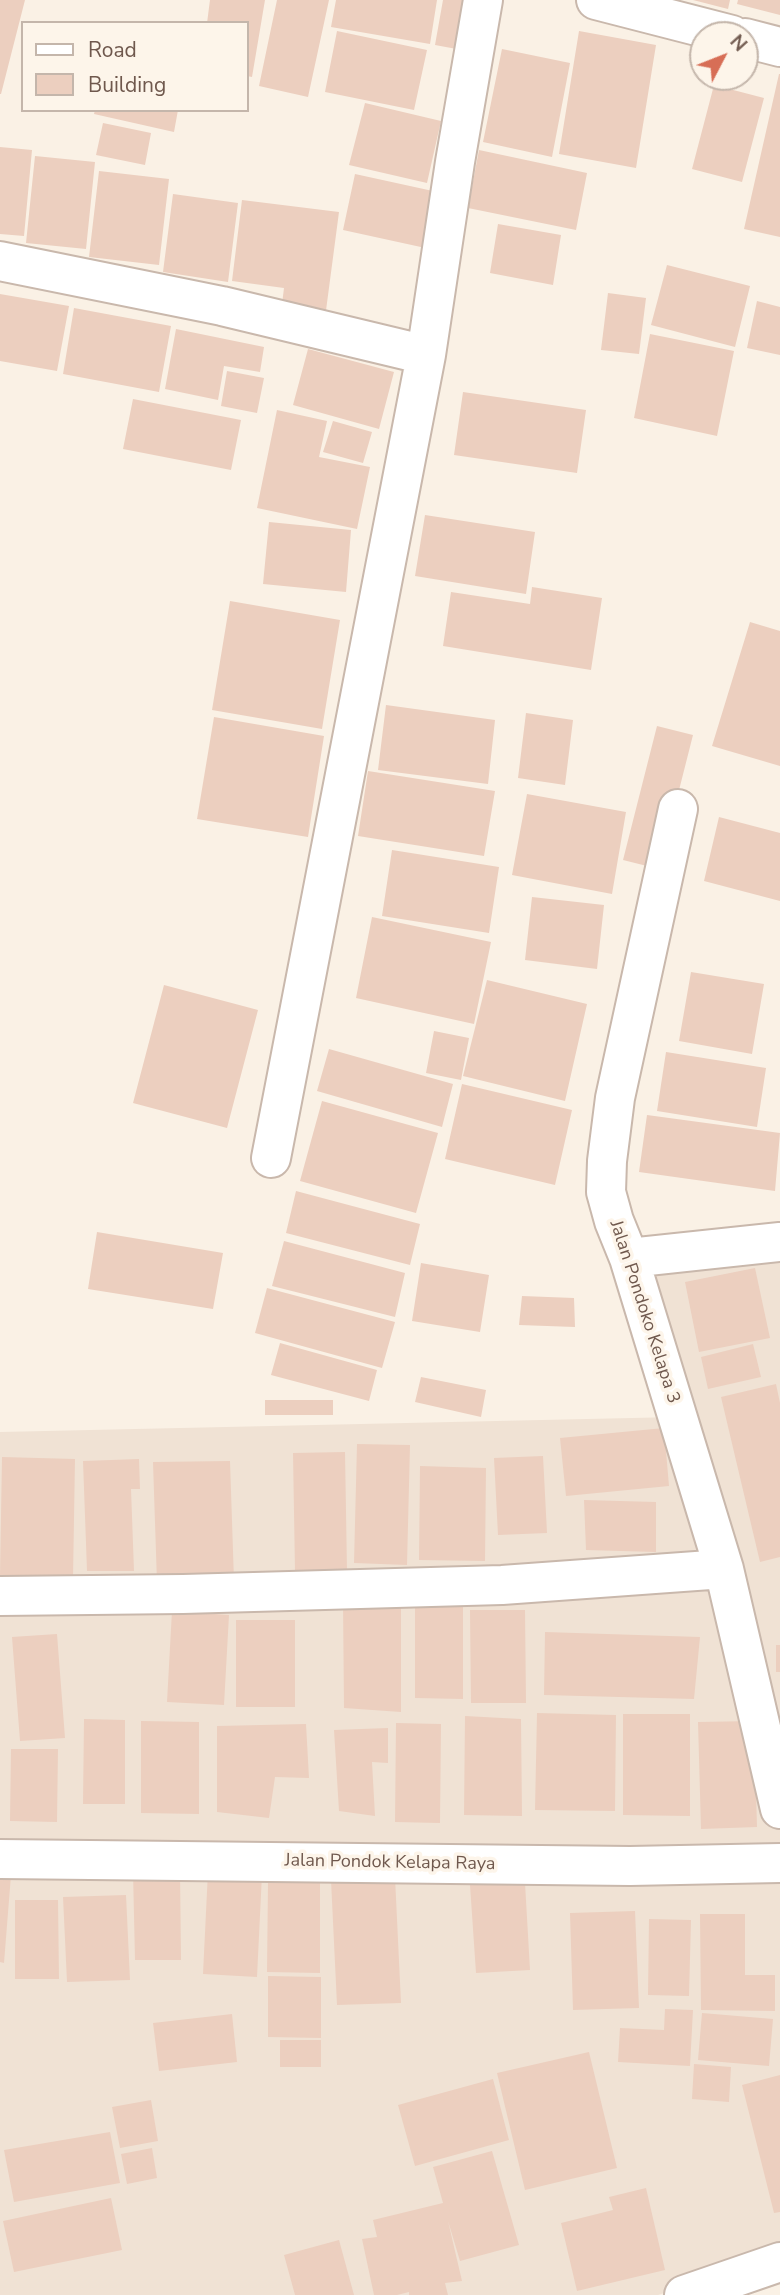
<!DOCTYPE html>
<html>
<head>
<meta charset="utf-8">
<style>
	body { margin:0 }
	#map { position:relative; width:780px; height:2295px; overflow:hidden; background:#faf1e5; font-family:"Nunito Sans",sans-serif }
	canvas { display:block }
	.legend { position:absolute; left:21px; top:21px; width:228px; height:91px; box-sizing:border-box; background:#fdf5ea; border:2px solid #c4b6ab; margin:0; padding:9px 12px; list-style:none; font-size:21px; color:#6f584d }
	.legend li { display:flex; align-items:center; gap:14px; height:35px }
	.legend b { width:35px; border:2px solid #c4b6ab }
	.north { position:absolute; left:689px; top:21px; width:70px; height:70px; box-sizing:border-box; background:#fdf5ea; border:2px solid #c4b6ab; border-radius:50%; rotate:48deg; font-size:19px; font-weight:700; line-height:28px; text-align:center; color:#6f584d }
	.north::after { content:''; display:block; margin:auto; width:24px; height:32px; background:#d76e56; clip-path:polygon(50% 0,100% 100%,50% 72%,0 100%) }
</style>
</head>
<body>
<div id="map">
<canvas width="780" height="2295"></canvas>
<ul class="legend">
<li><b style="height:9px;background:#fff"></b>Road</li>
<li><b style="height:19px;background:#eccfbf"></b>Building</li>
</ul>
<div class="north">N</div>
</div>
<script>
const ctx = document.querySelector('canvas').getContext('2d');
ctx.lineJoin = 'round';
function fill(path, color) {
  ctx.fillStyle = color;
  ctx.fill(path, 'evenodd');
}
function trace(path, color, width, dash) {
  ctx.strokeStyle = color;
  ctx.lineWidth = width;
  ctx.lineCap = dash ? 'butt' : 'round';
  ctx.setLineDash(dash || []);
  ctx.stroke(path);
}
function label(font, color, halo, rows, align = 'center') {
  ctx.font = font + ' "Nunito Sans",sans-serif';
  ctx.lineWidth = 7;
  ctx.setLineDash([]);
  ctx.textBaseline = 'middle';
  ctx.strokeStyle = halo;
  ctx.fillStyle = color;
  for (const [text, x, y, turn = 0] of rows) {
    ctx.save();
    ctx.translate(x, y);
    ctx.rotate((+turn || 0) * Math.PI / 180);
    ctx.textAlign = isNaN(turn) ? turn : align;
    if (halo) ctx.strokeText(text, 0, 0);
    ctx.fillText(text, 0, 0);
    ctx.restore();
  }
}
fill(new Path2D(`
	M 780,1242 L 780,2256 L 658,2295 L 0,2295 L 0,1432 L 677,1417 L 629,1258 Z`), '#f0e2d4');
fill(new Path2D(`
	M 0,0 L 25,0 L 1,94 L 0,94 Z
	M 210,0 L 265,0 L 252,77 L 247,76 L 247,23 L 207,23 Z
	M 277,0 L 329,0 L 308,97 L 259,86 Z
	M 336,0 L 437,0 L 430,44 L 331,27 Z
	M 443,0 L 471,0 L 462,50 L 435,45 Z
	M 693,0 L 730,0 L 728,9 Z
	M 738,0 L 780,0 L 780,15 L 737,4 Z
	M 337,31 L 427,50 L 414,110 L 325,92 Z
	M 579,31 L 656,45 L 636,168 L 559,154 Z
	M 502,49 L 570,63 L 552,157 L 483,142 Z
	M 779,74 L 780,74 L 780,237 L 744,229 Z
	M 714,85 L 764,98 L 742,182 L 692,169 Z
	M 365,103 L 441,121 L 427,183 L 349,165 Z
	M 95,110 L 178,110 L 174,132 L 94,114 Z
	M 103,123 L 151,133 L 145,165 L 96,155 Z
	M 0,147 L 32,150 L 24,236 L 0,234 Z
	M 479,150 L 587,173 L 576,230 L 468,208 Z
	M 35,156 L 95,162 L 86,249 L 26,243 Z
	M 99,171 L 169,179 L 159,265 L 89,257 Z
	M 355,174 L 442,193 L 430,249 L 343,230 Z
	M 173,194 L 238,203 L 228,282 L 163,272 Z
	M 242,200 L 339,212 L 325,318 L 281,312 L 284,288 L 232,281 Z
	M 498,224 L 561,235 L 553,285 L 490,273 Z
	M 667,265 L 750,286 L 735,347 L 651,325 Z
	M 608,293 L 646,298 L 639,354 L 601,350 Z
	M 0,294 L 69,306 L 57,371 L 0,361 Z
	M 757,301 L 780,307 L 780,355 L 747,348 Z
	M 74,308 L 171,326 L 159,392 L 63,374 Z
	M 176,329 L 264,347 L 260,372 L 224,366 L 218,400 L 165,389 Z
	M 650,334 L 734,351 L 717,436 L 634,418 Z
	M 308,349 L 394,372 L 379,429 L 293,405 Z
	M 227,371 L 264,378 L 257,413 L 221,406 Z
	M 463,392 L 586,410 L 577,473 L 454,455 Z
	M 133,399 L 241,420 L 231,470 L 123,449 Z
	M 277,410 L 327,421 L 319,457 L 370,467 L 357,529 L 257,508 Z
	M 333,421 L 372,432 L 363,463 L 323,452 Z
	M 425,515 L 535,532 L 526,594 L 415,576 Z
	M 269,522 L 351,530 L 346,592 L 263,584 Z
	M 532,587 L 602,598 L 591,670 L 443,646 L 451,592 L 530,604 Z
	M 230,601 L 340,620 L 322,729 L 212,710 Z
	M 750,622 L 780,631 L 780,766 L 712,746 Z
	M 386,705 L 495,720 L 488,784 L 378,770 Z
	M 526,713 L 573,720 L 565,785 L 518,778 Z
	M 214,717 L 324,736 L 308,837 L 197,819 Z
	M 657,726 L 693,735 L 659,869 L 623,860 Z
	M 368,771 L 495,791 L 484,856 L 358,836 Z
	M 527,794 L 626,812 L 612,894 L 512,875 Z
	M 719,817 L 780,833 L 780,901 L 704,881 Z
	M 392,850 L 499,867 L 489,933 L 382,916 Z
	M 532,897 L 604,905 L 597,969 L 525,960 Z
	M 372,917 L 491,942 L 474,1024 L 356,998 Z
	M 691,972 L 764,984 L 752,1054 L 679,1041 Z
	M 487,980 L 587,1004 L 565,1101 L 463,1076 Z
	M 164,985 L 258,1010 L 227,1128 L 133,1103 Z
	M 434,1031 L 469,1038 L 461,1080 L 426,1073 Z
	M 329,1049 L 453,1084 L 442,1127 L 317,1091 Z
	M 666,1052 L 766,1068 L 757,1127 L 657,1111 Z
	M 462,1084 L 572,1110 L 555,1185 L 445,1159 Z
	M 322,1101 L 438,1133 L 416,1213 L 300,1181 Z
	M 647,1115 L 780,1133 L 775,1191 L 639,1172 Z
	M 296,1191 L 420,1224 L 410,1265 L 286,1233 Z
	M 97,1232 L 223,1253 L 213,1309 L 88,1289 Z
	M 284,1241 L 405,1273 L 395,1317 L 272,1286 Z
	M 421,1263 L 489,1275 L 480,1332 L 412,1321 Z
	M 755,1268 L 770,1338 L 699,1352 L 685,1282 Z
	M 267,1288 L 395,1322 L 382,1368 L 255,1333 Z
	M 522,1296 L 574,1298 L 575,1327 L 519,1325 Z
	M 280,1343 L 377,1370 L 369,1401 L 271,1375 Z
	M 753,1344 L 761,1377 L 708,1389 L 701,1357 Z
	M 421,1377 L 486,1390 L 481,1417 L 415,1402 Z
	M 776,1384 L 780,1403 L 780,1557 L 760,1562 L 721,1397 Z
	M 265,1400 L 333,1400 L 333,1415 L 265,1415 Z
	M 664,1428 L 669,1486 L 566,1496 L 560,1438 Z
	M 357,1444 L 410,1445 L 407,1565 L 354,1563 Z
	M 345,1452 L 347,1571 L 295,1571 L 293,1453 Z
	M 543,1456 L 547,1533 L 498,1535 L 494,1458 Z
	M 2,1457 L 75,1459 L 73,1578 L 0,1576 Z
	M 139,1459 L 140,1489 L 131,1489 L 134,1571 L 87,1571 L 83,1461 Z
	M 230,1461 L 234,1581 L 157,1583 L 153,1462 Z
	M 420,1466 L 486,1468 L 485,1561 L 419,1560 Z
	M 584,1500 L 656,1502 L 656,1552 L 586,1550 Z
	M 343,1601 L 401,1604 L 401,1712 L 344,1708 Z
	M 415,1604 L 463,1605 L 463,1699 L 415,1698 Z
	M 470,1610 L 525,1610 L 526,1703 L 471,1703 Z
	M 172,1611 L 229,1615 L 224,1705 L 167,1702 Z
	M 236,1620 L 295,1620 L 295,1707 L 236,1707 Z
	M 545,1632 L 700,1637 L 694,1699 L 544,1695 Z
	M 57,1634 L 65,1738 L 20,1741 L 12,1637 Z
	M 776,1645 L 780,1645 L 780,1672 L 776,1672 Z
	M 537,1713 L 616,1715 L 615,1811 L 535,1810 Z
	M 623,1714 L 690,1714 L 690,1816 L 623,1815 Z
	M 465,1716 L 521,1719 L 522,1816 L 464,1815 Z
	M 84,1719 L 125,1720 L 125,1804 L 83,1804 Z
	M 141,1721 L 199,1722 L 199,1814 L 141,1813 Z
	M 754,1721 L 757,1827 L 701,1829 L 698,1722 Z
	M 396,1723 L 441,1724 L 440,1823 L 395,1822 Z
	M 306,1724 L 309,1778 L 275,1777 L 269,1818 L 217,1812 L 217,1726 Z
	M 388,1728 L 388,1763 L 372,1762 L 375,1816 L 339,1811 L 334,1730 Z
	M 11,1749 L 58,1749 L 57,1822 L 10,1821 Z
	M 133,1871 L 180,1871 L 181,1960 L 135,1960 Z
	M 208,1871 L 262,1874 L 257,1977 L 203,1974 Z
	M 0,1875 L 11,1875 L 4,1963 L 0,1962 Z
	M 395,1877 L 401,2003 L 337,2005 L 331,1880 Z
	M 268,1882 L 320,1883 L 320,1973 L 267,1972 Z
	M 525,1883 L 530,1970 L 476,1973 L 470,1885 Z
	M 126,1895 L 130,1980 L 67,1982 L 63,1897 Z
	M 15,1900 L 58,1900 L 59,1979 L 15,1979 Z
	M 635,1911 L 639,2008 L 573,2010 L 570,1913 Z
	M 700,1914 L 745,1914 L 745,1975 L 775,1975 L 775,2011 L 701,2010 Z
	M 649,1919 L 691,1920 L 689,1996 L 648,1995 Z
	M 268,1976 L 321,1977 L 321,2038 L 268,2037 Z
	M 665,2009 L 693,2010 L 690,2066 L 618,2062 L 620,2028 L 664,2030 Z
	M 702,2013 L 773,2019 L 769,2066 L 698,2060 Z
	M 232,2014 L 237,2062 L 159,2071 L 153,2023 Z
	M 280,2040 L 321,2040 L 321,2067 L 280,2067 Z
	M 589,2052 L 617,2168 L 525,2190 L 497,2073 Z
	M 694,2064 L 731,2067 L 729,2102 L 692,2099 Z
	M 780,2075 L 780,2212 L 774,2213 L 742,2085 Z
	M 493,2079 L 509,2140 L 415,2166 L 398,2105 Z
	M 151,2100 L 158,2141 L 120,2148 L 112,2107 Z
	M 110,2132 L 120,2183 L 14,2202 L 4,2150 Z
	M 152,2148 L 157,2178 L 127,2184 L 121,2154 Z
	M 492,2151 L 519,2245 L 460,2261 L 448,2221 L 462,2281 L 445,2283 L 448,2295 L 409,2295 L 409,2292 L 397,2295 L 374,2295 L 362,2239 L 377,2237 L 373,2220 L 443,2203 L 433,2167 Z
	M 646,2188 L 665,2270 L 577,2291 L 561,2223 L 613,2210 L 609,2197 Z
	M 111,2198 L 122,2250 L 14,2272 L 3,2221 Z
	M 339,2240 L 354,2295 L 295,2295 L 284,2255 Z`), '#eccfbf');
const minor = new Path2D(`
	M 596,0 L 732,35
	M 745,38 L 780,47
	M 0,261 L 222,306 L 426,355
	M 678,809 L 615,1098 L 607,1161 L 606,1192 L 614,1221 L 629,1258 L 724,1569 L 780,1809
	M 271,1158 L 426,355 L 455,162 L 483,0
	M 629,1258 L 780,1242
	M 0,1596 L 183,1594 L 502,1585 L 724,1569
	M 0,1859 L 630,1866 L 780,1863`);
const tertiary = new Path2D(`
	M 684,2295 L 780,2262`);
trace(minor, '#c9b8ac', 42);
trace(tertiary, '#c9b8ac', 42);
trace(minor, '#fff', 38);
trace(tertiary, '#fff', 38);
label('18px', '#6f584d', '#fdf5ea', [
	["Jalan Pondoko Kelapa 3",644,1312,72],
	["Jalan Pondok Kelapa Raya",390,1863,1]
]);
</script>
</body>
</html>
